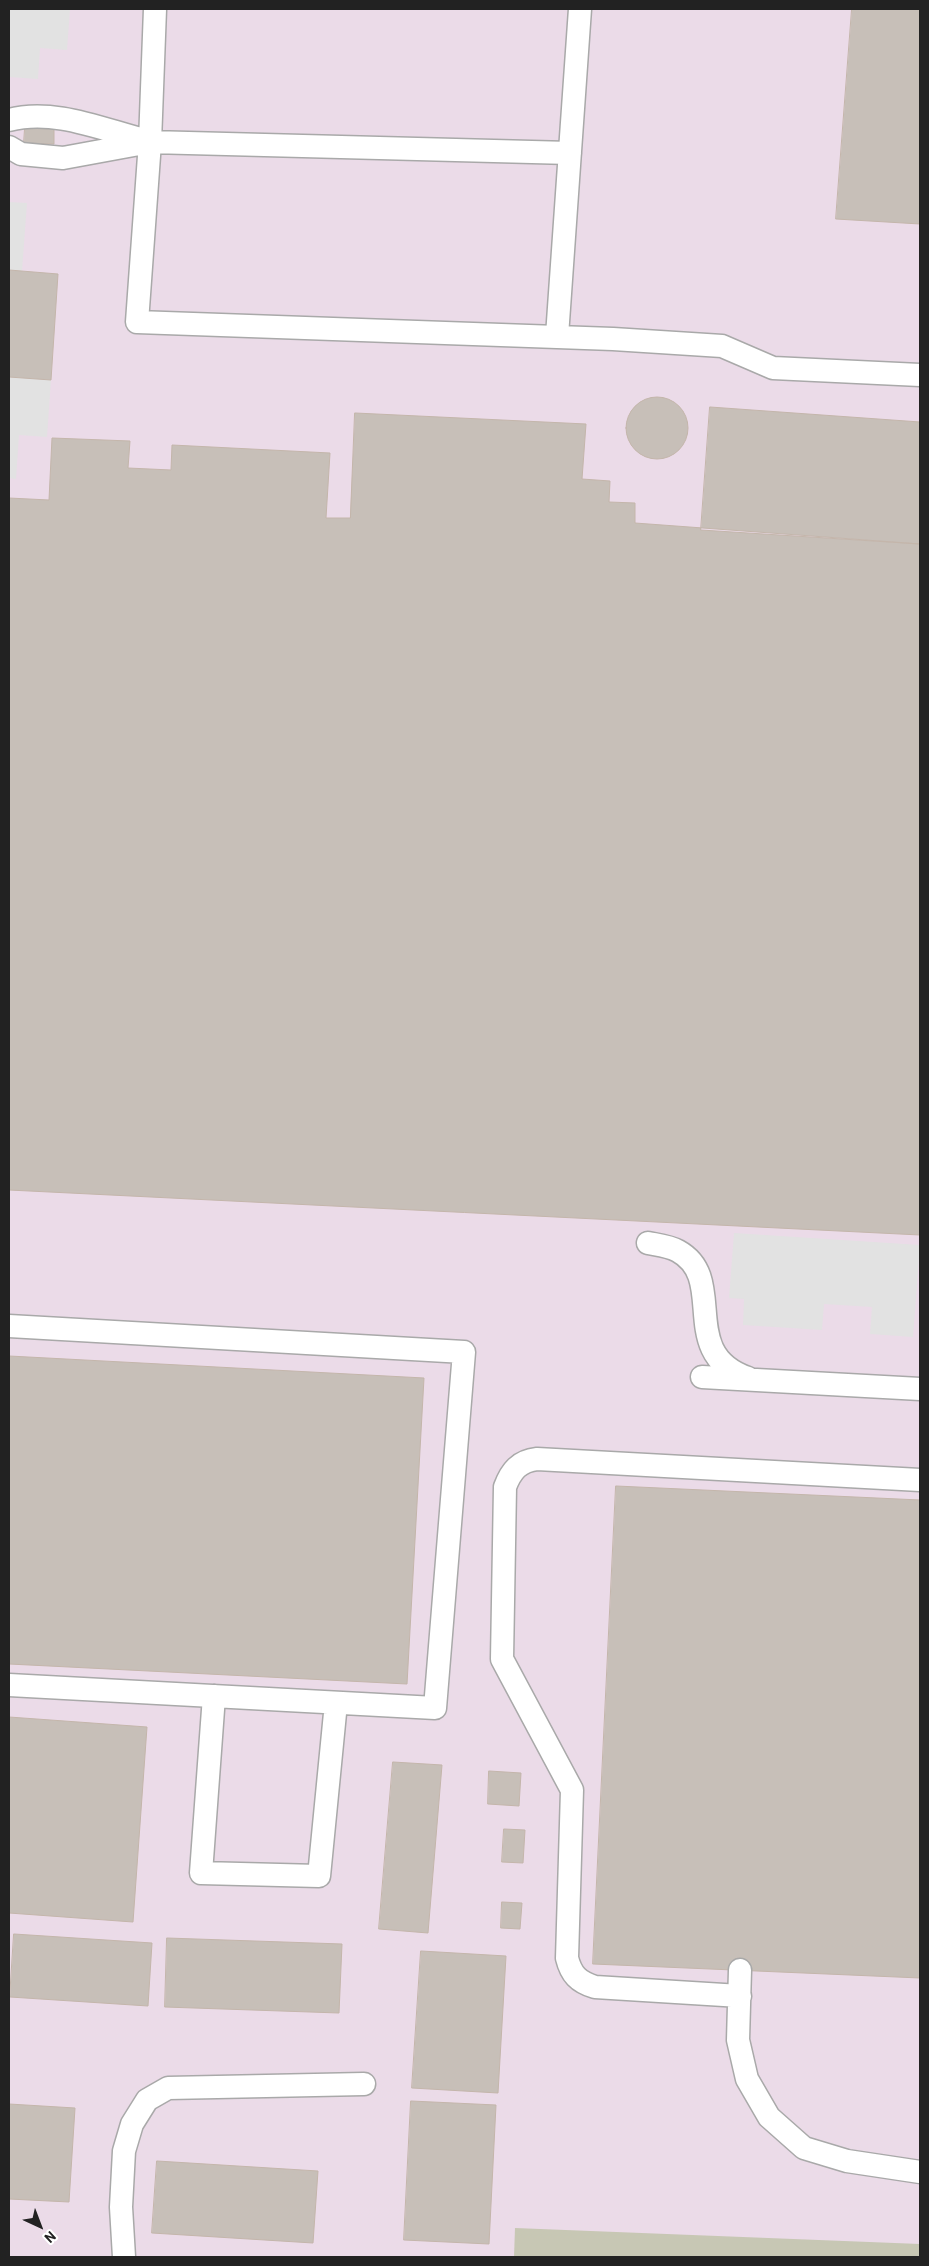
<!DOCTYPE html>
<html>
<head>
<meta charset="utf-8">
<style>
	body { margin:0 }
	#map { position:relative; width:929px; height:2266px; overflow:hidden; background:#f2efe9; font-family:Barlow,sans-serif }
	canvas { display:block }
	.frame { position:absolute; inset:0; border:10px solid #222; pointer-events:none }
	.north { position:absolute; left:15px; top:2201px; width:50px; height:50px; -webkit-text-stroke:4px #fff; paint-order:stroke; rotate:137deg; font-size:14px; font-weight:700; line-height:20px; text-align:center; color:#222 }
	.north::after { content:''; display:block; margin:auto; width:18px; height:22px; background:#222; clip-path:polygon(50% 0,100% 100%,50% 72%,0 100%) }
</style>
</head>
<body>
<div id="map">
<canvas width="929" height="2266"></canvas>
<div class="frame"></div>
<div class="north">N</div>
</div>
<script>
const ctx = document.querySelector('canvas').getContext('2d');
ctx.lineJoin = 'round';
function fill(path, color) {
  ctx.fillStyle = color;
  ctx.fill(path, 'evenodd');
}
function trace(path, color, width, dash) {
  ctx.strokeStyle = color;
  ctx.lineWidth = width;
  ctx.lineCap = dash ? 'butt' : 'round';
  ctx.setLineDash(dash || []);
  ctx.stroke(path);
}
fill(new Path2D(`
	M 9,9 L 920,9 L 920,2257 L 9,2257 Z`), '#ebdbe8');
fill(new Path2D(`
	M 515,2228 L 920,2244 L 920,2257 L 514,2257 Z`), '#c7c7b4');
fill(new Path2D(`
	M 9,9 L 70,9 L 67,50 L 40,48 L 38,79 L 9,77 Z
	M 9,202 L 27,203 L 22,271 L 9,270 Z
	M 9,377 L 51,380 L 47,437 L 19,435 L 16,479 L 9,478 Z
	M 734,1233 L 920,1245 L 913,1337 L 870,1334 L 872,1307 L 824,1304 L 822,1330 L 743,1325 L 744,1299 L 729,1298 Z`), '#e2e2e2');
const building = new Path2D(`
	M 852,9 L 920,9 L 920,224 L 836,219 Z
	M 25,128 L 54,129 L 54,144 L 24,143 Z
	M 9,270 L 58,274 L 51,380 L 9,377 Z
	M626 428a31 31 0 1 1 62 0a31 31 0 1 1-62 0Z
	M 710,407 L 920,422 L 920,544 L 701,530 Z
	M 355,413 L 586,424 L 582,479 L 610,481 L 609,502 L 635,503 L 635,523 L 920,544 L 920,1235 L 9,1190 L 9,498 L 49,500 L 52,438 L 130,441 L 128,468 L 171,470 L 172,445 L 330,453 L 326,518 L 350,518 Z
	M 9,1356 L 424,1378 L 407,1684 L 9,1664 Z
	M 616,1486 L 920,1500 L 920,1978 L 593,1964 Z
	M 9,1717 L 147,1727 L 133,1922 L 9,1913 Z
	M 393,1762 L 442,1765 L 428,1933 L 379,1929 Z
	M 489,1771 L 521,1773 L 519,1806 L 488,1804 Z
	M 504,1829 L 525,1830 L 523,1863 L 502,1862 Z
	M 502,1902 L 522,1903 L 520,1929 L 501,1928 Z
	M 14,1934 L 152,1943 L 148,2006 L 10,1997 Z
	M 167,1938 L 342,1944 L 339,2013 L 165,2007 Z
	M 421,1951 L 506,1956 L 498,2093 L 412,2088 Z
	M 411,2101 L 496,2105 L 489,2244 L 404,2240 Z
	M 9,2104 L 75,2108 L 69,2202 L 9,2199 Z
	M 157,2161 L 318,2171 L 313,2243 L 152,2233 Z`);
fill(building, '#c7bfb8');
trace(building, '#c4b6ab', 1);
const lane = new Path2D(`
	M 155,9 L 150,142 L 137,322 L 613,339 L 722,346 L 773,368 L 920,375
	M 9,120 C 53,108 101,129 144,140
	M 9,147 L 21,154 L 63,158 L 150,142 L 570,153
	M 557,336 L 580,9
	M 648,1243 C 658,1245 669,1246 678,1251 C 729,1279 676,1353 748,1378
	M 9,1326 L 464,1352 L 435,1708 L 9,1685
	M 702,1377 L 920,1389
	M 214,1696 L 201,1873 L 319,1876 L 336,1703
	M 740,1970 L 738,2040 L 747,2079 L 769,2117 L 804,2148 L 847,2161 L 920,2172
	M 740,1996 L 595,1987 C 578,1982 571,1974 567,1958 L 572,1790 L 502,1659 L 505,1487 C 511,1471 519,1461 537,1459 L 920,1480
	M 124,2257 L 121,2207 L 124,2151 L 132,2124 L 147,2100 L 168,2088 L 364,2084`);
trace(lane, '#a9a9a9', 25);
trace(lane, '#fff', 22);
</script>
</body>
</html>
